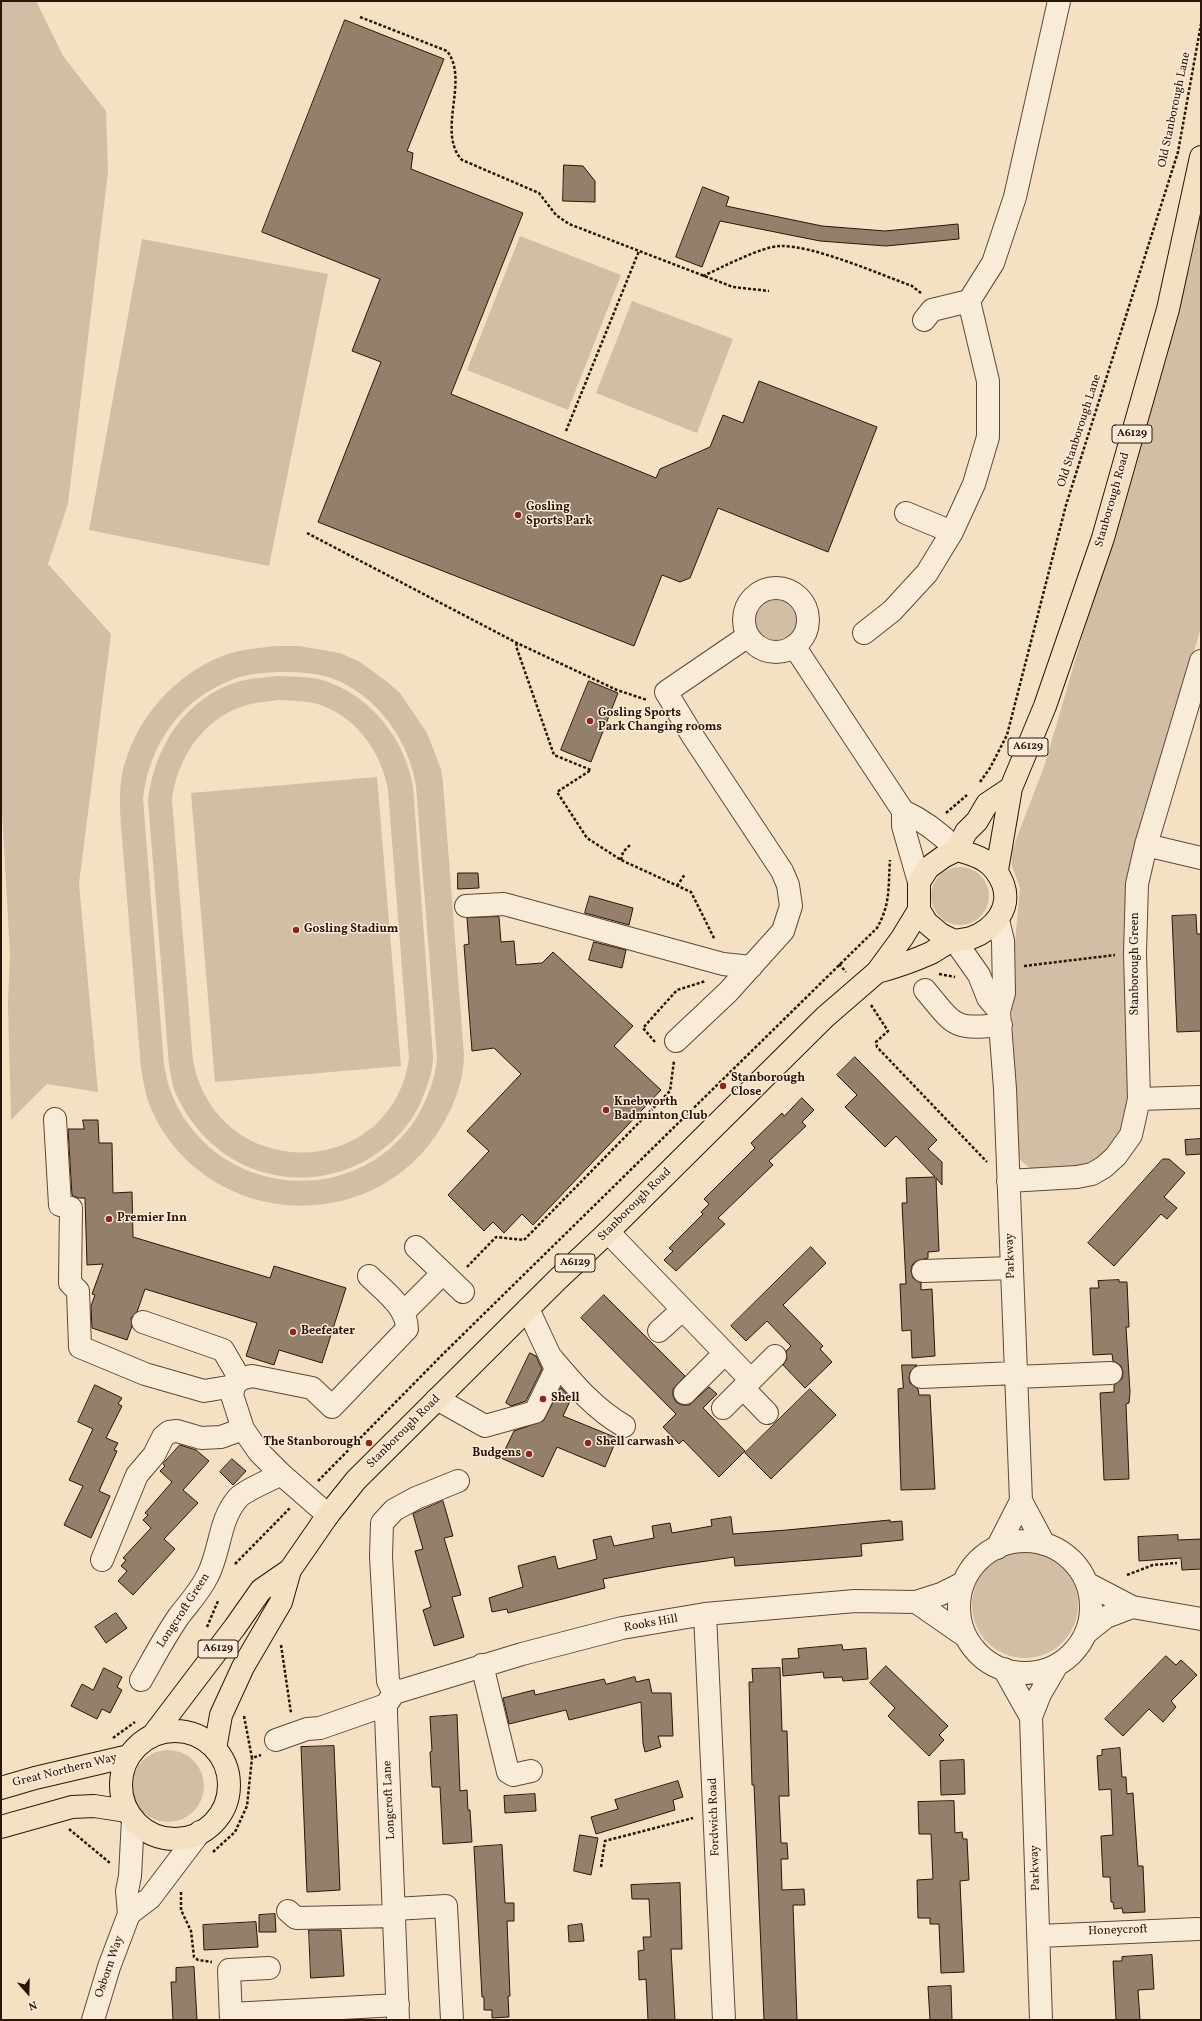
<!DOCTYPE html>
<html>
<head>
<meta charset="utf-8">
<style>
	body { margin:0 }
	#map { position:relative; width:1202px; height:2021px; overflow:hidden; background:#f4e1c4; font-family:Vollkorn,serif }
	canvas { display:block }
	.frame { position:absolute; inset:0; border:2px solid #2d1408; pointer-events:none }
	.north { position:absolute; left:8px; top:1973px; width:40px; height:40px; -webkit-text-stroke:3px #f8ecd9; paint-order:stroke; rotate:160deg; font-size:11px; font-weight:700; line-height:16px; text-align:center; color:#2d1408 }
	.north::after { content:''; display:block; margin:auto; width:14px; height:18px; background:#2d1408; clip-path:polygon(50% 0,100% 100%,50% 72%,0 100%) }
</style>
</head>
<body>
<div id="map">
<canvas width="1202" height="2021"></canvas>
<div class="frame"></div>
<div class="north">N</div>
</div>
<script>
const ctx = document.querySelector('canvas').getContext('2d');
ctx.lineJoin = 'round';
function fill(path, color) {
  ctx.fillStyle = color;
  ctx.fill(path, 'evenodd');
}
function trace(path, color, width, dash) {
  ctx.strokeStyle = color;
  ctx.lineWidth = width;
  ctx.lineCap = dash ? 'butt' : 'round';
  ctx.setLineDash(dash || []);
  ctx.stroke(path);
}
function label(font, color, halo, rows, align = 'center') {
  ctx.font = font + ' Vollkorn,serif';
  ctx.lineWidth = 3;
  ctx.setLineDash([]);
  ctx.textBaseline = 'middle';
  ctx.strokeStyle = halo;
  ctx.fillStyle = color;
  for (const [text, x, y, turn = 0] of rows) {
    ctx.save();
    ctx.translate(x, y);
    ctx.rotate((+turn || 0) * Math.PI / 180);
    ctx.textAlign = isNaN(turn) ? turn : align;
    if (halo) ctx.strokeText(text, 0, 0);
    ctx.fillText(text, 0, 0);
    ctx.restore();
  }
}
fill(new Path2D(`
	M 1,1 L 36,1 L 63,56 L 106,111 L 108,172 L 68,504 L 48,564 L 111,634 L 79,883 L 98,1092 L 47,1084 L 11,1120 L 8,1004 L 10,953 L 1,795 Z
	M 1201,213 L 1201,627 L 1127,887 L 1131,1091 L 1128,1122 L 1113,1148 L 1092,1164 L 1044,1171 L 1030,1168 L 1020,1160 L 1017,1145 L 1011,985 L 1020,888 L 1012,866 L 1011,853 L 1045,764 L 1191,262 Z
	M 520,236 L 621,275 L 568,410 L 467,370 Z
	M 142,239 L 328,274 L 269,566 L 89,530 Z
	M 632,301 L 733,339 L 697,433 L 596,393 Z
	M753 620a23 23 0 1 1 46 0a23 23 0 1 1-46 0Z
	M 276,646 L 299,646 L 340,653 L 360,662 L 386,681 L 400,693 L 427,733 L 441,769 L 443,783 L 464,1055 C 464,1081 453,1108 440,1129 C 370,1242 199,1227 149,1104 C 145,1092 143,1080 141,1068 L 121,826 C 120,809 119,791 122,774 C 134,720 175,672 228,654 C 243,649 260,648 276,646 ZM 276,672 C 294,672 313,672 331,678 C 376,694 409,740 416,786 L 437,1057 C 436,1077 427,1100 417,1117 C 357,1212 214,1198 172,1095 C 168,1086 166,1075 164,1065 L 143,799 C 149,745 181,698 234,679 C 247,674 262,673 276,672 Z
	M 277,676 C 294,677 315,676 331,683 C 374,700 406,742 413,787 L 433,1057 C 433,1073 426,1089 420,1104 C 406,1133 380,1156 350,1168 C 280,1195 207,1163 176,1094 C 172,1085 171,1075 169,1065 L 148,800 C 154,748 185,698 237,682 C 250,678 263,678 277,676 ZM 278,700 C 292,701 310,700 323,706 C 358,719 382,754 388,790 L 409,1058 C 392,1181 218,1186 193,1061 L 172,800 C 177,759 202,719 244,706 C 255,702 267,702 278,700 Z
	M 377,777 L 401,1066 L 215,1082 L 191,793 Z
	M931 896a29 29 0 1 1 58 0a29 29 0 1 1-58 0Z
	M972 1605a53 53 0 1 1 106 0a53 53 0 1 1-106 0Z
	M132 1786a36 36 0 1 1 72 0a36 36 0 1 1-72 0Z`), '#d2bea4');
const building = new Path2D(`
	M 345,20 L 444,59 L 407,151 L 413,153 L 411,169 L 523,213 L 451,394 L 656,478 L 660,469 L 710,447 L 723,415 L 743,423 L 759,381 L 877,427 L 828,552 L 718,508 L 690,578 L 680,582 L 662,575 L 634,646 L 318,522 L 381,362 L 352,351 L 380,279 L 262,232 Z
	M 564,165 L 583,166 L 595,181 L 595,202 L 563,201 Z
	M 703,187 L 729,197 L 726,206 L 822,226 L 885,231 L 958,224 L 959,239 L 886,246 L 820,241 L 720,221 L 702,267 L 676,257 Z
	M 589,681 L 618,693 L 591,762 L 561,750 Z
	M 458,873 L 478,873 L 479,888 L 458,889 Z
	M 590,896 L 633,908 L 629,925 L 585,913 Z
	M 1196,915 L 1197,934 L 1201,934 L 1201,1031 L 1177,1032 L 1172,916 Z
	M 499,917 L 501,942 L 514,941 L 516,965 L 542,963 L 553,952 L 633,1026 L 614,1046 L 661,1090 L 533,1225 L 522,1214 L 504,1233 L 493,1222 L 484,1231 L 448,1195 L 489,1151 L 467,1131 L 521,1074 L 494,1048 L 472,1051 L 464,945 L 469,944 L 467,918 Z
	M 594,942 L 626,950 L 622,968 L 589,960 Z
	M 855,1057 L 937,1140 L 928,1149 L 942,1162 L 942,1185 L 936,1178 L 939,1251 L 928,1252 L 928,1258 L 916,1261 L 912,1265 L 911,1271 L 913,1278 L 921,1283 L 921,1290 L 932,1289 L 935,1356 L 912,1358 L 911,1330 L 902,1331 L 900,1284 L 906,1284 L 902,1203 L 907,1203 L 906,1178 L 935,1177 L 896,1136 L 885,1147 L 845,1107 L 857,1095 L 837,1075 Z
	M 802,1098 L 814,1110 L 802,1122 L 806,1126 L 769,1161 L 773,1165 L 718,1218 L 725,1224 L 676,1271 L 664,1260 L 673,1251 L 669,1248 L 703,1214 L 701,1212 L 709,1204 L 704,1199 L 755,1148 L 751,1143 L 782,1113 L 784,1116 Z
	M 83,1120 L 98,1120 L 99,1143 L 112,1143 L 113,1193 L 132,1192 L 133,1237 L 270,1278 L 274,1266 L 346,1288 L 322,1363 L 279,1350 L 274,1365 L 246,1356 L 257,1323 L 145,1289 L 137,1312 L 131,1318 L 132,1326 L 127,1340 L 92,1328 L 91,1306 L 95,1295 L 92,1294 L 103,1264 L 87,1265 L 85,1198 L 78,1198 L 72,1195 L 68,1129 L 84,1129 Z
	M 1201,1139 L 1201,1154 L 1186,1155 L 1185,1140 Z
	M 1163,1159 L 1169,1159 L 1185,1173 L 1164,1197 L 1177,1208 L 1167,1219 L 1161,1214 L 1114,1266 L 1088,1243 Z
	M 811,1247 L 826,1263 L 783,1305 L 823,1346 L 820,1349 L 832,1362 L 805,1388 L 783,1365 L 787,1359 L 786,1351 L 791,1346 L 767,1321 L 746,1341 L 731,1326 Z
	M 1119,1280 L 1119,1282 L 1127,1282 L 1129,1327 L 1126,1327 L 1130,1392 L 1129,1403 L 1126,1404 L 1129,1479 L 1104,1480 L 1100,1393 L 1114,1392 L 1114,1385 L 1122,1379 L 1123,1372 L 1121,1366 L 1113,1361 L 1112,1354 L 1093,1355 L 1090,1288 L 1099,1288 L 1098,1281 Z
	M 604,1295 L 685,1376 L 673,1389 L 673,1396 L 676,1402 L 682,1405 L 689,1405 L 709,1387 L 717,1394 L 703,1408 L 745,1451 L 719,1477 L 683,1440 L 679,1444 L 663,1427 L 676,1414 L 581,1318 Z
	M 530,1353 L 536,1356 L 542,1369 L 526,1401 L 511,1406 L 506,1403 Z
	M 902,1365 L 917,1365 L 910,1372 L 909,1378 L 910,1383 L 918,1389 L 919,1395 L 930,1395 L 935,1489 L 901,1490 L 898,1389 L 903,1388 Z
	M 95,1385 L 122,1398 L 118,1404 L 122,1406 L 106,1438 L 118,1443 L 114,1450 L 117,1451 L 99,1491 L 110,1496 L 91,1538 L 64,1525 L 83,1486 L 69,1480 L 93,1429 L 78,1422 Z
	M 561,1388 L 571,1399 L 563,1416 L 617,1438 L 605,1467 L 557,1447 L 543,1477 L 501,1458 L 514,1431 L 543,1421 Z
	M 810,1389 L 836,1415 L 771,1479 L 745,1453 Z
	M 180,1445 L 196,1450 L 209,1461 L 183,1490 L 198,1503 L 164,1539 L 175,1549 L 133,1595 L 118,1581 L 127,1571 L 121,1566 L 126,1560 L 123,1558 L 151,1528 L 143,1520 L 148,1515 L 145,1513 L 172,1482 L 160,1471 L 165,1466 L 163,1464 Z
	M 232,1459 L 246,1471 L 233,1485 L 220,1472 Z
	M 443,1501 L 453,1536 L 444,1538 L 461,1595 L 452,1597 L 464,1637 L 434,1646 L 423,1610 L 431,1607 L 415,1551 L 423,1549 L 413,1514 Z
	M 731,1517 L 733,1534 L 787,1530 L 890,1520 L 890,1522 L 902,1521 L 903,1540 L 861,1544 L 862,1556 L 735,1566 L 734,1557 L 666,1567 L 603,1579 L 605,1588 L 508,1613 L 507,1609 L 492,1612 L 489,1598 L 523,1587 L 518,1566 L 555,1556 L 558,1569 L 597,1559 L 593,1540 L 611,1536 L 614,1546 L 654,1538 L 652,1526 L 670,1523 L 672,1533 L 712,1526 L 711,1520 Z
	M 1178,1535 L 1178,1540 L 1201,1539 L 1201,1569 L 1182,1570 L 1181,1558 L 1139,1561 L 1138,1537 Z
	M 116,1613 L 127,1628 L 106,1643 L 95,1627 Z
	M 842,1645 L 843,1650 L 866,1648 L 868,1679 L 843,1681 L 842,1677 L 824,1678 L 823,1672 L 783,1676 L 782,1659 L 799,1658 L 798,1649 Z
	M 1166,1656 L 1176,1665 L 1181,1660 L 1197,1675 L 1171,1701 L 1176,1707 L 1163,1722 L 1149,1709 L 1123,1736 L 1105,1719 Z
	M 886,1666 L 948,1726 L 939,1735 L 944,1740 L 929,1756 L 888,1716 L 895,1708 L 870,1683 Z
	M 104,1668 L 122,1677 L 117,1687 L 122,1690 L 110,1713 L 102,1709 L 97,1719 L 71,1706 L 82,1684 L 93,1690 Z
	M 780,1668 L 782,1731 L 787,1731 L 789,1796 L 779,1796 L 781,1843 L 787,1843 L 788,1859 L 781,1859 L 782,1890 L 804,1889 L 805,1905 L 793,1905 L 797,2020 L 764,2020 L 754,1785 L 752,1785 L 749,1682 L 753,1682 L 752,1669 Z
	M 635,1677 L 636,1682 L 649,1679 L 652,1693 L 671,1693 L 673,1736 L 658,1736 L 661,1747 L 645,1752 L 643,1743 L 641,1702 L 569,1720 L 566,1710 L 509,1724 L 503,1698 L 534,1690 L 535,1695 L 604,1679 L 606,1684 Z
	M 457,1715 L 460,1791 L 467,1790 L 468,1810 L 470,1810 L 472,1842 L 443,1844 L 440,1787 L 432,1787 L 430,1752 L 432,1751 L 430,1717 Z
	M 334,1746 L 340,1890 L 307,1892 L 301,1747 Z
	M 1120,1748 L 1122,1777 L 1126,1777 L 1127,1794 L 1133,1793 L 1138,1866 L 1143,1866 L 1145,1912 L 1123,1913 L 1122,1908 L 1114,1909 L 1113,1902 L 1111,1902 L 1110,1877 L 1103,1877 L 1101,1836 L 1113,1835 L 1111,1789 L 1099,1790 L 1097,1756 L 1102,1755 L 1102,1750 Z
	M 964,1760 L 965,1794 L 941,1795 L 940,1761 Z
	M 678,1781 L 683,1797 L 673,1800 L 675,1810 L 596,1834 L 591,1817 L 618,1809 L 615,1800 Z
	M 535,1794 L 536,1811 L 505,1813 L 504,1796 Z
	M 954,1801 L 955,1833 L 962,1832 L 963,1839 L 967,1839 L 969,1880 L 960,1881 L 964,1972 L 941,1973 L 939,1924 L 930,1924 L 930,1918 L 918,1918 L 917,1880 L 933,1879 L 931,1834 L 919,1834 L 918,1802 Z
	M 580,1835 L 598,1838 L 591,1875 L 574,1871 Z
	M 502,1845 L 505,1903 L 514,1903 L 514,1921 L 507,1921 L 510,1996 L 508,1996 L 509,2017 L 492,2018 L 492,2010 L 484,2010 L 484,1997 L 482,1997 L 474,1847 Z
	M 680,1883 L 682,1949 L 671,1949 L 675,2020 L 648,2020 L 646,1979 L 639,1980 L 638,1951 L 644,1950 L 643,1937 L 651,1937 L 649,1899 L 632,1899 L 631,1885 Z
	M 275,1914 L 276,1932 L 259,1932 L 259,1915 Z
	M 256,1922 L 258,1947 L 204,1950 L 203,1925 Z
	M 582,1924 L 584,1941 L 569,1942 L 568,1926 Z
	M 309,1930 L 341,1930 L 344,1976 L 311,1978 Z
	M 1152,1955 L 1154,1989 L 1138,1990 L 1140,2020 L 1116,2020 L 1113,1961 L 1122,1961 L 1122,1957 Z
	M 194,1967 L 197,2020 L 173,2020 L 171,1982 L 176,1982 L 176,1968 Z
	M 951,1986 L 952,2020 L 930,2020 L 928,1987 Z`);
fill(building, '#947f6a');
trace(building, '#2d1408', 1);
const minor = new Path2D(`
	M 924,320 L 932,310 L 969,301
	M 906,513 L 952,532
	M744 620a32 32 0 1 1 64 0a32 32 0 1 1-64 0Z
	M 864,633 L 892,611 L 927,573 L 952,532 L 974,484 L 988,437 L 988,381 L 969,301 L 993,263 L 1015,197 L 1059,1
	M 794,646 L 903,811 L 903,826 L 919,882
	M 903,811 C 923,820 941,834 957,850
	M 1146,845 L 1201,858
	M 466,906 L 504,904 L 723,964 L 751,967
	M 998,920 L 1003,941 L 1004,993 L 999,1011 L 1005,1089 L 1021,1501 L 1044,1544
	M 955,941 L 979,975 L 988,998 L 999,1011
	M 925,990 C 955,1026 953,1030 1001,1025
	M 676,1041 L 728,992 L 783,931 L 791,906 L 788,885 L 782,871 L 694,738 L 666,692 L 748,636
	M 1139,1099 L 1201,1097
	M 55,1119 L 60,1205 L 71,1208 L 70,1283 L 78,1291 L 80,1347 L 145,1374 L 204,1391 L 234,1386
	M 1008,1181 L 1077,1177 L 1092,1174 L 1104,1167 L 1116,1156 L 1131,1135 L 1139,1099 L 1135,953 L 1137,884 L 1146,845 L 1201,661
	M 608,1232 L 751,1380
	M 416,1247 L 463,1292
	M 923,1271 L 1012,1268
	M 404,1312 L 443,1273
	M 143,1322 L 223,1350 L 240,1379
	M 659,1331 L 682,1310
	M 550,1356 C 573,1383 593,1408 624,1426
	M 921,1377 L 1016,1373
	M 1016,1377 L 1111,1373
	M 743,1388 L 767,1413
	M 685,1393 L 725,1353
	M 437,1399 L 485,1426 L 535,1412 L 556,1369 L 528,1309
	M 723,1408 L 775,1356
	M 328,1515 L 281,1474 L 259,1452 L 243,1429 L 232,1395 L 234,1386 L 240,1379 L 252,1376 L 312,1388 L 332,1407 L 407,1329 C 407,1307 384,1291 369,1276
	M959 1607a66 66 0 1 1 132 0a66 66 0 1 1-132 0Z
	M 997,1548 L 1021,1501
	M 102,1560 L 137,1475 L 154,1455 L 163,1437 L 169,1432 L 177,1431 L 201,1438 L 221,1437 L 243,1429
	M 1088,1584 L 1132,1607 L 1201,1619
	M 916,1602 L 965,1636
	M 705,1614 L 724,2020
	M 1086,1633 L 1106,1617 L 1132,1607
	M 482,1665 L 508,1772 L 513,1775 L 531,1771
	M 1004,1669 L 1031,1717
	M 141,1680 C 153,1659 165,1636 179,1616 C 189,1603 200,1591 207,1577 C 221,1551 218,1521 238,1498 C 245,1490 271,1480 281,1474
	M 394,1693 L 388,1681 L 381,1557 L 382,1523 L 394,1510 L 416,1498 L 458,1481
	M 276,1740 L 307,1729 L 320,1728 L 386,1705
	M 395,1909 L 446,1906 L 452,2020
	M 288,1911 L 296,1918 L 395,1916
	M 129,1914 L 150,1898 L 200,1832
	M 1039,1936 L 1198,1929
	M 231,2014 L 398,2005
	M 93,2020 L 109,1967 L 129,1914 L 127,1891 L 130,1876 L 133,1819
	M 231,2020 L 229,1970 L 269,1968
	M 398,2020 L 386,1714 L 386,1705 L 394,1693 L 522,1654 L 622,1628 L 705,1614 L 855,1601 L 916,1602 L 941,1594 L 963,1583
	M 1041,2020 L 1031,1717 L 1040,1694 L 1057,1665`);
const major = new Path2D(`
	M 997,870 L 1011,788 L 1045,706 L 1103,538 L 1168,309 L 1201,157
	M 954,941 L 940,934 L 927,923 L 919,910 L 919,882 L 928,868 L 943,857 L 957,850 L 966,832 L 977,821 L 987,804 L 1011,788
	M 877,972 C 896,967 913,961 931,953 C 938,949 946,943 953,941 C 958,940 965,940 971,938 C 993,930 1012,909 1003,884 C 994,861 979,856 957,850
	M121 1785a54 54 0 1 1 108 0a54 54 0 1 1-108 0Z
	M 153,1735 L 235,1627 L 261,1590 L 290,1570
	M 215,1749 L 221,1715 L 243,1667 L 281,1602 L 290,1570 L 328,1515 L 356,1480 L 558,1279 L 608,1232 L 825,1017 L 877,972 L 902,938 L 919,910
	M 1,1788 L 35,1778 L 129,1756
	M 1,1827 L 72,1807 L 94,1806 L 127,1811`);
trace(minor, '#5f4737', 24);
trace(major, '#2d1408', 24);
trace(new Path2D(`
	M 360,17 L 447,51 C 470,80 436,132 462,160 L 539,193 L 556,215 L 569,224 L 733,287 L 769,291
	M 703,276 C 723,267 760,247 780,246 C 813,245 879,274 912,286 L 921,293
	M 566,431 L 639,251
	M 307,533 L 517,643 L 617,690 L 647,700
	M 517,643 L 516,646 L 554,755 L 591,770 L 557,792 L 587,838 L 621,860 L 691,892 L 715,940
	M 980,782 L 990,768 L 1007,735 L 1066,505 L 1178,152 L 1201,24
	M 946,813 L 967,795
	M 621,860 L 623,852 L 631,844
	M 677,886 L 685,874
	M 839,964 L 846,972
	M 1024,966 L 1115,955
	M 939,974 L 955,977
	M 871,1005 L 888,1031 L 876,1042 L 877,1047 L 987,1162
	M 655,1042 L 643,1028 L 677,990 L 706,981
	M 467,1267 L 496,1237 L 524,1240 L 670,1091 L 674,1061
	M 318,1481 L 442,1355 L 877,928 C 891,903 888,886 890,860
	M 235,1564 L 290,1508
	M 1127,1575 L 1153,1565 L 1177,1563
	M 207,1627 L 218,1601
	M 281,1645 L 291,1713
	M 244,1716 L 252,1758 L 261,1755
	M 113,1738 L 135,1722
	M 69,1829 L 110,1863
	M 213,1852 L 235,1832 L 247,1806 L 252,1758
	M 601,1867 L 605,1841 L 693,1818
	M 181,1892 L 181,1910 L 191,1931 L 194,1957 L 198,1960 L 212,1962`), '#2d1408', 2.5, [3, 2]);
trace(minor, '#f8ecd9', 22);
trace(major, '#f4e1c4', 22);
for (const [x, y, r, color] of [
	[518,515,4,"#8f2418"],
	[590,721,4,"#8f2418"],
	[296,930,4,"#8f2418"],
	[723,1086,4,"#8f2418"],
	[606,1110,4,"#8f2418"],
	[109,1219,4,"#8f2418"],
	[293,1332,4,"#8f2418"],
	[543,1399,4,"#8f2418"],
	[369,1443,4,"#8f2418"],
	[588,1443,4,"#8f2418"],
	[529,1454,4,"#8f2418"]
]) {
  const dot = new Path2D();
  dot.arc(x, y, r, 0, 2 * Math.PI);
  ctx.fillStyle = color;
  ctx.fill(dot);
  trace(dot, '#f8ecd9', 1.5);
}
for (const [x, y, w] of [
	[1132,434,40],
	[1028,747,40],
	[575,1263,40],
	[218,1649,40]
]) {
  const box = new Path2D();
  box.roundRect(x - w / 2, y - 9, w, 18, 3);
  ctx.fillStyle = '#f8ecd9';
  ctx.fill(box);
  trace(box, '#2d1408', 1);
}
label('bold 11px', '#2d1408', null, [
	["A6129",1132,434],
	["A6129",1028,747],
	["A6129",575,1263],
	["A6129",218,1649]
]);
label('12px', '#2d1408', '#f8ecd9', [
	["Old Stanborough Lane",1175,110,-78],
	["Old Stanborough Lane",1080,431,-72],
	["Stanborough Road",1113,500,-74],
	["Stanborough Green",1136,964,-90],
	["Stanborough Road",635,1205,-45],
	["Parkway",1011,1256,-92],
	["Stanborough Road",404,1432,-45],
	["Longcroft Green",184,1611,-57],
	["Rooks Hill",651,1624,-10],
	["Great Northern Way",65,1771,-14],
	["Longcroft Lane",390,1800,-93],
	["Fordwich Road",715,1817,-92],
	["Parkway",1036,1868,-92],
	["Honeycroft",1118,1931,-2],
	["Osborn Way",110,1967,-71]
]);
label('bold 12px', '#2d1408', '#f8ecd9', [
	["Gosling",526,508],
	["Sports Park",526,522],
	["Gosling Sports",598,714],
	["Park Changing rooms",598,728],
	["Gosling Stadium",304,930],
	["Stanborough",731,1079],
	["Close",731,1093],
	["Knebworth",614,1103],
	["Badminton Club",614,1117],
	["Premier Inn",117,1219],
	["Beefeater",301,1332],
	["Shell",551,1399],
	["The Stanborough",361,1443,"right"],
	["Shell carwash",596,1443],
	["Budgens",521,1454,"right"]
], 'left');
</script>
</body>
</html>
